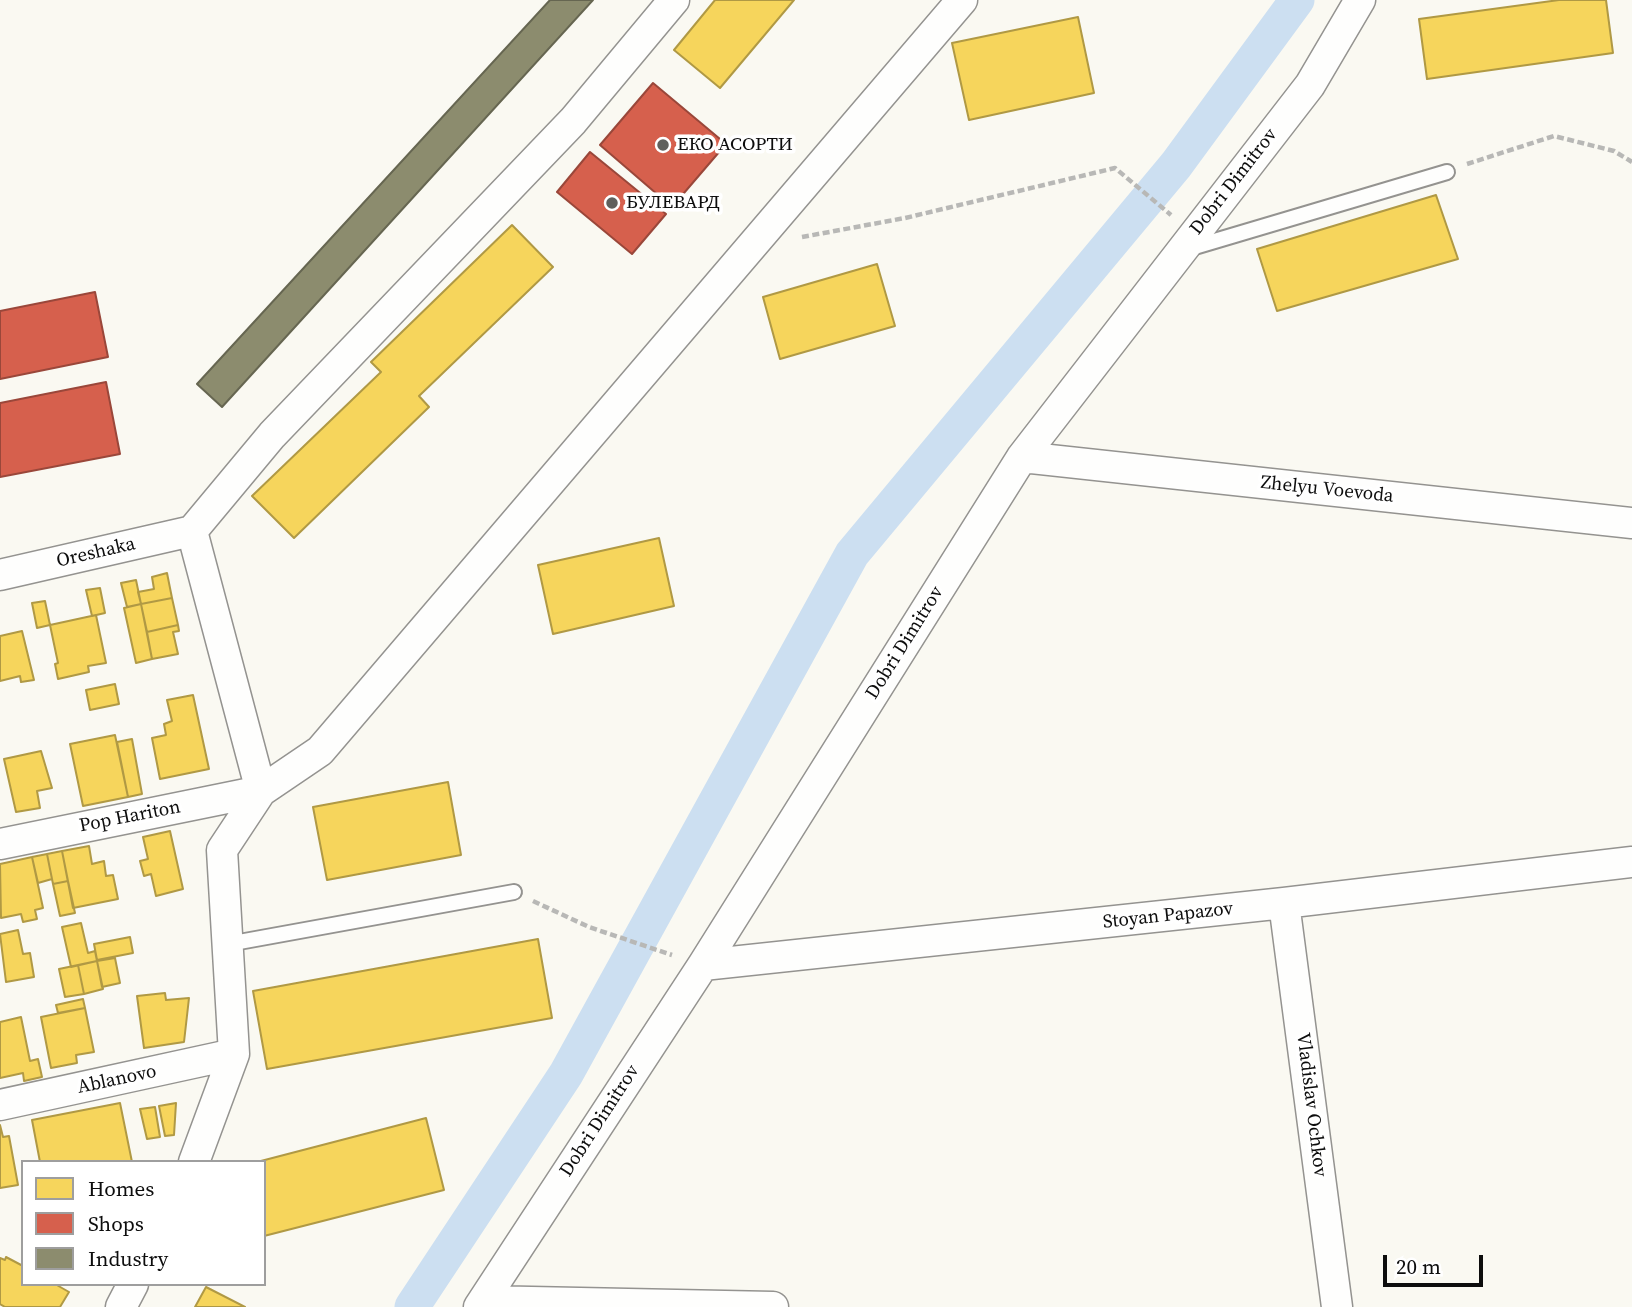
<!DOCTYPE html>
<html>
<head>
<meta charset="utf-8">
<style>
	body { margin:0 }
	#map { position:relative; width:1632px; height:1307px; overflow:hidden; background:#faf9f2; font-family:"Source Serif 4",serif }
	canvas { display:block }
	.legend { position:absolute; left:21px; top:1160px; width:245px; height:126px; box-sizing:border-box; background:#fff; border:2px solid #9e9e9e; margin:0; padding:9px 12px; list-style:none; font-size:21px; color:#0d0d0d }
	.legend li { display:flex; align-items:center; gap:14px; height:35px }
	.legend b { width:35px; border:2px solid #9e9e9e }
	.scale { position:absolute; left:1383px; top:1255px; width:100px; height:32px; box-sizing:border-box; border:4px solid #0d0d0d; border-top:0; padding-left:9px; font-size:21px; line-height:24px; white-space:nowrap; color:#0d0d0d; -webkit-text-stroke:5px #fff; paint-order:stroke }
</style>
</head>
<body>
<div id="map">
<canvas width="1632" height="1307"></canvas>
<ul class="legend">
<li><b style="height:19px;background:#f6d55c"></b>Homes</li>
<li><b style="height:19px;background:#d6604d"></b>Shops</li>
<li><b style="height:19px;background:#8c8c6e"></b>Industry</li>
</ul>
<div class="scale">20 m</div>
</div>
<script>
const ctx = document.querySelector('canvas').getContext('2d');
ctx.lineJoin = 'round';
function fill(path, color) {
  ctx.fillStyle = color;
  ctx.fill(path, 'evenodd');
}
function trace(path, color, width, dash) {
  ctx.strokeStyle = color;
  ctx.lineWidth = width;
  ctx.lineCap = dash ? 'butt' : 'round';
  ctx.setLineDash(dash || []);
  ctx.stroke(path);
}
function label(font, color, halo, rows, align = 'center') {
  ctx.font = font + ' "Source Serif 4",serif';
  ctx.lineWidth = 7;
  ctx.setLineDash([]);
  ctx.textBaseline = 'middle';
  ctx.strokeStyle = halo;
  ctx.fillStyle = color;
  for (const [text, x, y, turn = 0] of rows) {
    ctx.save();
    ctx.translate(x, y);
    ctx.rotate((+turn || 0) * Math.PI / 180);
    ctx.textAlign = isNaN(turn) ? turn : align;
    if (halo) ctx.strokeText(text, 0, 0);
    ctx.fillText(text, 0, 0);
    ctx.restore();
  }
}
const homes = new Path2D(`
	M 715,0 L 794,0 L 720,88 L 674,50 Z
	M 1559,0 L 1606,0 L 1613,53 L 1427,79 L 1419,19 Z
	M 1078,17 L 1094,93 L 969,120 L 952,43 Z
	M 1436,195 L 1458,259 L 1277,311 L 1257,249 Z
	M 512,225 L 553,267 L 419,396 L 429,407 L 294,538 L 252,496 L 381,372 L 371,362 Z
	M 877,264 L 895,326 L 780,359 L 763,297 Z
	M 659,538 L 674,606 L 553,634 L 538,565 Z
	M 167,573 L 172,598 L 141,604 L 138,592 L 154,589 L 152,577 Z
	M 136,580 L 141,604 L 127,607 L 121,583 Z
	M 100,588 L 105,613 L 92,616 L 86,590 Z
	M 172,598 L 178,625 L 147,632 L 141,604 Z
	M 45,601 L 50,625 L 37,628 L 32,603 Z
	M 141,604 L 152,659 L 136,663 L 124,608 Z
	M 96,615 L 106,663 L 88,666 L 89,672 L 58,679 L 55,664 L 58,663 L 50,625 Z
	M 178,625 L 179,631 L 173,632 L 178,654 L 152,659 L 147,632 Z
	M 22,631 L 34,680 L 21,682 L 20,676 L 0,681 L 0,636 Z
	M 115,684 L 119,704 L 90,710 L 86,690 Z
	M 193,695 L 209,769 L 160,779 L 152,738 L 166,735 L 164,724 L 172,721 L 167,700 Z
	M 115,735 L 128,797 L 83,806 L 70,744 Z
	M 132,739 L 142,794 L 128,797 L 117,742 Z
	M 41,751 L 52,788 L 37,791 L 40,808 L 16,812 L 4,759 Z
	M 448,782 L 461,855 L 327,880 L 313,807 Z
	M 170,831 L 183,889 L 156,896 L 151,874 L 144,876 L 140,861 L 148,859 L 143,837 Z
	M 89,846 L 92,864 L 104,861 L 106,876 L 113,875 L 118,899 L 73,908 L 62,851 Z
	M 62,851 L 68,881 L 53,884 L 47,854 Z
	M 47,854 L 52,879 L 38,883 L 32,857 Z
	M 32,857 L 43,908 L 35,910 L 37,919 L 23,922 L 21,914 L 1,918 L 0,864 Z
	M 68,881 L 75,913 L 60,916 L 53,884 Z
	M 81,923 L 88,953 L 95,951 L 97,961 L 71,967 L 62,927 Z
	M 18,930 L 23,954 L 30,953 L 34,977 L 6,982 L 0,934 Z
	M 130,937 L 133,953 L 97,960 L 94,944 Z
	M 538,939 L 552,1018 L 267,1069 L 253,991 Z
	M 115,958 L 120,983 L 102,987 L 97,961 Z
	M 97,961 L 103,989 L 84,994 L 78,965 Z
	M 78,965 L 84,994 L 65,997 L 59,969 Z
	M 165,993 L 166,1000 L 189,998 L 184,1042 L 144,1048 L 137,996 Z
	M 83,999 L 85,1008 L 58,1013 L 56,1005 Z
	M 85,1008 L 94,1052 L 76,1055 L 77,1063 L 51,1068 L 41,1017 Z
	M 21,1017 L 30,1061 L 38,1059 L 42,1077 L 24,1081 L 23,1073 L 0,1078 L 0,1022 Z
	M 120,1103 L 132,1162 L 40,1162 L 32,1120 Z
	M 176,1103 L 174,1135 L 165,1136 L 159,1106 Z
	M 155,1107 L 160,1137 L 147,1139 L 140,1109 Z
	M 426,1118 L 444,1190 L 264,1236 L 264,1162 L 257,1162 Z
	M 0,1125 L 3,1137 L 9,1136 L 18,1185 L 0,1188 Z
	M 6,1257 L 23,1266 L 23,1284 L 55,1284 L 69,1292 L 60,1307 L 5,1307 L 0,1304 L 0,1258 L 5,1260 Z
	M 206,1287 L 245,1307 L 195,1307 Z`);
fill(homes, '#f6d55c');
trace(homes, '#b09944', 2);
const shops = new Path2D(`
	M 653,83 L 726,144 L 672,207 L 600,145 Z
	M 590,152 L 666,214 L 632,254 L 557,192 Z
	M 95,292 L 108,357 L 0,379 L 0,311 Z
	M 106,382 L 120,454 L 0,477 L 0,403 Z`);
fill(shops, '#d6604d');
trace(shops, '#9a473a', 2);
const industry = new Path2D(`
	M 550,0 L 593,0 L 222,407 L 197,384 Z`);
fill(industry, '#8c8c6e');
trace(industry, '#666651', 2);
trace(new Path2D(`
	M 412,1307 L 566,1074 L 852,554 L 1176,165 L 1297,0`), '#ccdff1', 35);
const lane = new Path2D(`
	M 1191,248 L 1447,172
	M 228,944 L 514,892`);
const street = new Path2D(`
	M 1022,457 L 1632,523
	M 192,531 L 272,435 L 573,121 L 674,0
	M 192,531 L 261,791
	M 0,575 L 192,531
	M 0,844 L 261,791
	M 1284,903 L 1337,1307
	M 703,965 L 1284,903 L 1632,862
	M 0,1105 L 234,1054
	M 194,1162 L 234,1054 L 222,850 L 261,791 L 320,751 L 962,0
	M 483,1301 L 773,1307
	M 121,1307 L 133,1284
	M 479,1307 L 703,965 L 1022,457 L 1310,85 L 1360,0`);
trace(lane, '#949390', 18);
trace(street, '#949390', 33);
trace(new Path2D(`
	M 1467,164 L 1554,136 L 1614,151 L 1632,162
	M 802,237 L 905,218 L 1115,168 L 1171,215
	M 533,901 L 589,927 L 672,955`), '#b8b8b6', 4.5, [7, 3.5]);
trace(lane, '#fefefd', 14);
trace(street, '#fefefd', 30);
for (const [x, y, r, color] of [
	[663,145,7,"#60605d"],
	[612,203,7,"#60605d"]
]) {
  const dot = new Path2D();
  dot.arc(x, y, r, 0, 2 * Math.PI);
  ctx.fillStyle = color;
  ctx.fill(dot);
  trace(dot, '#fff', 2.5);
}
label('19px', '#0d0d0d', '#fff', [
	["ЕКО АСОРТИ",677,145],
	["БУЛЕВАРД",626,203]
], 'left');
label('19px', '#0d0d0d', '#fff', [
	["Dobri Dimitrov",1234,182,-52],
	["Zhelyu Voevoda",1327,490,6],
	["Oreshaka",96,553,-13],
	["Dobri Dimitrov",905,643,-58],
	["Pop Hariton",130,817,-11],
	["Stoyan Papazov",1168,916,-6],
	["Ablanovo",117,1080,-12],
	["Vladislav Ochkov",1311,1105,83],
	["Dobri Dimitrov",600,1121,-57]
]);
</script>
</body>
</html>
